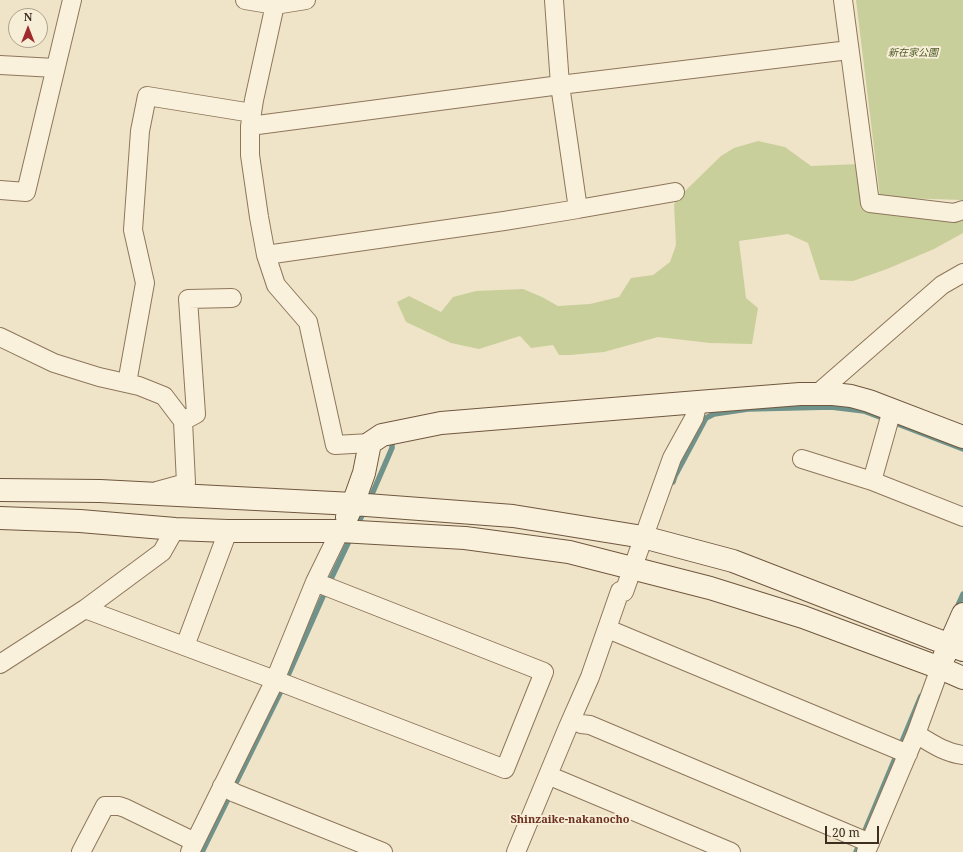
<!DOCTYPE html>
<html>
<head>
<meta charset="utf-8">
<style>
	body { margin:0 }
	#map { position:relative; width:963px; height:852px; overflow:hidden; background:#f0e4c8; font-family:"Noto Serif",serif }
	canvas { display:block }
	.north { position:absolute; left:8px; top:8px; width:40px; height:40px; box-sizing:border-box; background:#f7eed8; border:1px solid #ada18e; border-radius:50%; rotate:0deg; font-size:11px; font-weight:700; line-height:16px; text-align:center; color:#3d2e20 }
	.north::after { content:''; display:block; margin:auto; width:14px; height:18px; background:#9e2a2b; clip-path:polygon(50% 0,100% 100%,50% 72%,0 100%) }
	.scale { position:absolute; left:825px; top:826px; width:54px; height:18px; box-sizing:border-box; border:2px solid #3d2e20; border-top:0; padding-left:5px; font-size:12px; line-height:14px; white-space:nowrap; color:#3d2e20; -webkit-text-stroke:3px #f7eed8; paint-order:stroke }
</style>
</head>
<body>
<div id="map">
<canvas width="963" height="852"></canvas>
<div class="north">N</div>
<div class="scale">20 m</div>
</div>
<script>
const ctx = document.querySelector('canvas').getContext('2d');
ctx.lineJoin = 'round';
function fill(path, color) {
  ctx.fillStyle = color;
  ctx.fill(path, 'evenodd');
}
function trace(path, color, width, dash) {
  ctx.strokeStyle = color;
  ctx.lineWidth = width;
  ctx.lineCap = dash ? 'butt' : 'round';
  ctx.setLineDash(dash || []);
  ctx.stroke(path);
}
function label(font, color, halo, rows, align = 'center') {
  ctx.font = font + ' "Noto Serif","Noto Sans JP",serif';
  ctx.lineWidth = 4;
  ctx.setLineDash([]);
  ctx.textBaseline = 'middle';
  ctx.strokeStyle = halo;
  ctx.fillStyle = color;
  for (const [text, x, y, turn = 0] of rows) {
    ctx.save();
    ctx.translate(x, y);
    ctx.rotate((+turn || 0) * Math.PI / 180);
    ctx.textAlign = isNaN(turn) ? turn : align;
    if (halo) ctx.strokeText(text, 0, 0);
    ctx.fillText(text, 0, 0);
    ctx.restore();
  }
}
fill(new Path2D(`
	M 856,0 L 963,0 L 963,200 L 902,198 L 945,205 L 963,202 L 963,233 L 934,249 L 887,269 L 853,281 L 820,280 L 808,243 L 788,234 L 739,241 L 746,298 L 758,308 L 752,344 L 710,343 L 658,337 L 604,352 L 570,355 L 559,355 L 553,345 L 531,348 L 520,336 L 479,349 L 451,343 L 406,322 L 397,302 L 409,296 L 441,312 L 453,297 L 476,291 L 523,289 L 542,297 L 558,306 L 590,304 L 619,297 L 631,278 L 653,275 L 670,262 L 676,245 L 674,204 L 685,191 L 721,156 L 734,148 L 758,141 L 785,147 L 811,166 L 859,164 L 875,196 L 880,197 Z`), '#c9cf9b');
trace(new Path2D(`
	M 673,482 L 675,476 L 706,418 L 714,414 L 748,409 L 831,407 L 864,411 L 963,449
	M 369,501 L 392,448 L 392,444
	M 356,527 L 365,510
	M 956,610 L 963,594
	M 202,852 L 282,689 L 329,583 L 351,537
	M 856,852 L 921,696`), '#6f938a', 5.5);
const street = new Path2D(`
	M 245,0 L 275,5 L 306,0
	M 276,0 L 254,100 L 250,126 L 250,155 L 259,217 L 266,255 L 276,285 L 308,322 L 335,445 L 370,443
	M 843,0 L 870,203 L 954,213 L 963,210
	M 0,65 L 55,68
	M 250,126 L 560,85 L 849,50
	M 0,190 L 26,192 L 72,0
	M 578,209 L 675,192
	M 266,255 L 504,221 L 578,209 L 560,85 L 554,0
	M 0,337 L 54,363 L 99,377 L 139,386 L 164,396 L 183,421 L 186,483 L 157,491
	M 127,383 L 145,283 L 133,230 L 140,131 L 147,96 L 252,113
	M 817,394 L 942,285 L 963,273
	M 892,410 L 872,481 L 963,517
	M 183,421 L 196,414 L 188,299 L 232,298
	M 802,459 L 872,481
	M 85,609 L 275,680 L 505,769 L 544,672 L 315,582
	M 615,632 L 908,754
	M 185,646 L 228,531
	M 0,664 L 85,609 L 162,552 L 175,529
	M 581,724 L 590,725 L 870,843
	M 916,734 C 931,743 945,753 963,755
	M 557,779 L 731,852
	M 222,786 L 235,793 L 383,852
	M 81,852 L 105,806 L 119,806 L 125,808 L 195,842
	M 190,852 L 275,680 L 315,582 L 340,531
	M 516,852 L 568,727 L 590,677 L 620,591 L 624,592 L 672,458 L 694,418 L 698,402
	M 866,852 L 916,734 L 940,668`);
const secondary = new Path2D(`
	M 0,490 L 100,491 L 353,504 L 513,516 L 643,537 L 733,561 L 963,650
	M 347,517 L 353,504 L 364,473 L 370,443 L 382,435 L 441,423 L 698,402 L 800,394 L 833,394 L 851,396 L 869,401 L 963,437
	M 0,518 L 80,521 L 175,529 L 228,531 L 340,531 L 465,538 L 569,552 L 710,588 L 803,617 L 940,668 L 963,678
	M 944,657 L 963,614`);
trace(street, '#8d765c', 20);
trace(secondary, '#6f573f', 24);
trace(street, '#faf1dc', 18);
trace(secondary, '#faf1dc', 22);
label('italic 10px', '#4d5a26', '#f7eed8', [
	["新在家公園",913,53]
]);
label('bold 11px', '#6b2e1e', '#f7eed8', [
	["Shinzaike-nakanocho",570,820]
]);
</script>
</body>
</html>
